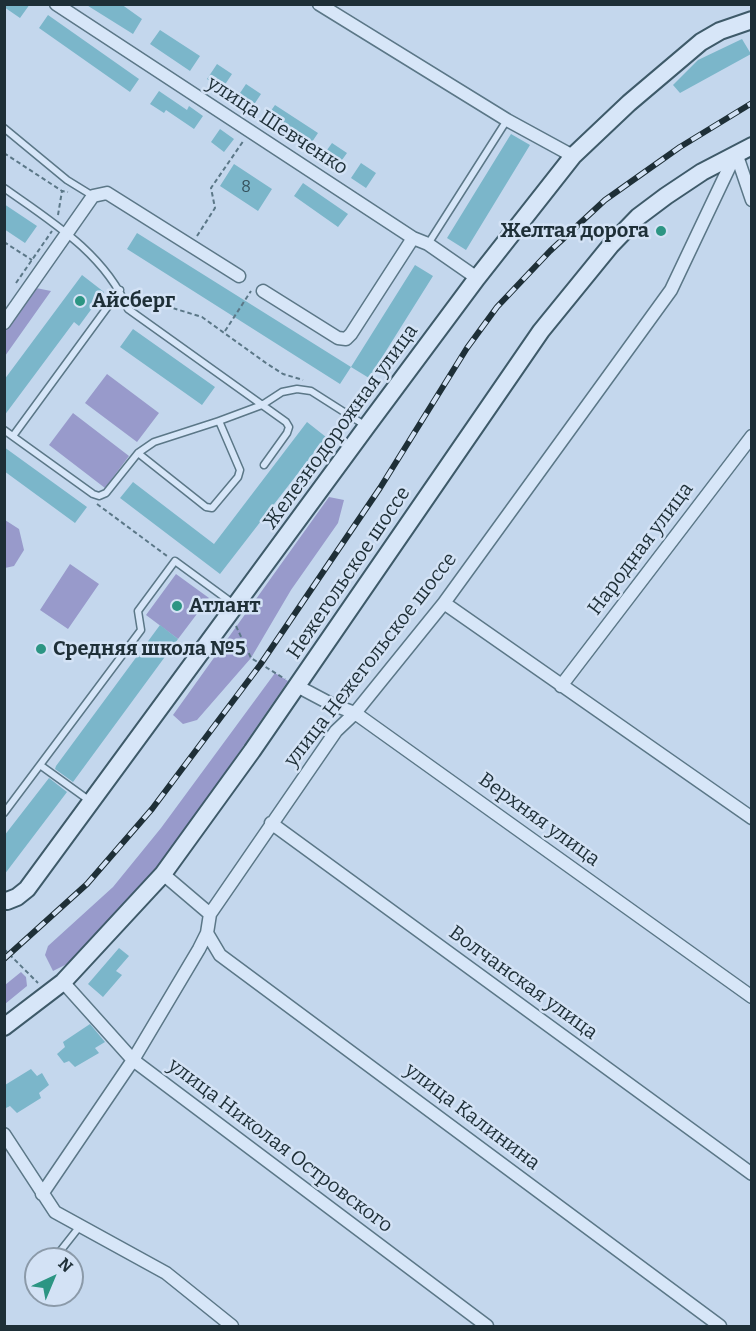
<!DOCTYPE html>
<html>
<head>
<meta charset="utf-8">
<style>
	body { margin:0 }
	#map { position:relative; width:756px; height:1331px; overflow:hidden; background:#c4d7ed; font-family:Bitter,serif }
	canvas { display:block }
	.frame { position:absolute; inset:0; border:6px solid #1e2f37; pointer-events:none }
	.north { position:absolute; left:24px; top:1247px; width:60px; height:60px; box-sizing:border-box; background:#d3e2f5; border:2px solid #8b9aa9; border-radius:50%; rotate:44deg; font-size:16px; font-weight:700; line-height:24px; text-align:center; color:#1e2f37 }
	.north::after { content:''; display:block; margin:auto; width:21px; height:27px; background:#2c9583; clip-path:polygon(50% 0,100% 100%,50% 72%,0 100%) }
</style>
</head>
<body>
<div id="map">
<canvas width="756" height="1331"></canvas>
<div class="frame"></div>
<div class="north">N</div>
</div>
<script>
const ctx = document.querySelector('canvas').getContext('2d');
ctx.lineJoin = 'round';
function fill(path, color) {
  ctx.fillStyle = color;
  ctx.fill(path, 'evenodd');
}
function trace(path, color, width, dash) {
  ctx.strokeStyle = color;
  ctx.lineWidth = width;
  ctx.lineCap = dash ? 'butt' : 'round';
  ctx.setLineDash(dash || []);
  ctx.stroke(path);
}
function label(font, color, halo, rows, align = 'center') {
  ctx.font = font + ' Bitter,serif';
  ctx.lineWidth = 5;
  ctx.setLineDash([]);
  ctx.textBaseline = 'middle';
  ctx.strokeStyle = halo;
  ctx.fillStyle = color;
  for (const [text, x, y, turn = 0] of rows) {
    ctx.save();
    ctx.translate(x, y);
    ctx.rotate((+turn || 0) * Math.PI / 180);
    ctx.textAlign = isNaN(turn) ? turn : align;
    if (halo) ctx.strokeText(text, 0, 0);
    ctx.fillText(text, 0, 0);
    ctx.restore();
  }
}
fill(new Path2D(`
	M 36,288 L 51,291 L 5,356 L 5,331 Z
	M 107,374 L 159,413 L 137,442 L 85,403 Z
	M 73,413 L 129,456 L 105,488 L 49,445 Z
	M 329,497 L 344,500 L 338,523 L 291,590 L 251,658 L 197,720 L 183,724 L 173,715 Z
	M 5,520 L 19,529 L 24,550 L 14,566 L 5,568 Z
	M 70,564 L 99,584 L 68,629 L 40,610 Z
	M 176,574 L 209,598 L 178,639 L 146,615 Z
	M 275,673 L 288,681 L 180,838 L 145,882 L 73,961 L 53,971 L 45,955 L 48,946 L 113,887 L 161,828 Z
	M 21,972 L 26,977 L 27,986 L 5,1004 L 5,985 Z`), '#989acb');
fill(new Path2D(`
	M 4,4 L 30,4 L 20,18 L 4,7 Z
	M 85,4 L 121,4 L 142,19 L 133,34 Z
	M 48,15 L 139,79 L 130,92 L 39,28 Z
	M 160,30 L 200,56 L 190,71 L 150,44 Z
	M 742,39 L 751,54 L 680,93 L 673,85 L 698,60 Z
	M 217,64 L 232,74 L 222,89 L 207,79 Z
	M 246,84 L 261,94 L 251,109 L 236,99 Z
	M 159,91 L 187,110 L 189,106 L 203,116 L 194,129 L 166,110 L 164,113 L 150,104 Z
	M 275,105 L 318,133 L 308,148 L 265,119 Z
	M 220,129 L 234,139 L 224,152 L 211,142 Z
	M 511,134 L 530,145 L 466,250 L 447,238 Z
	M 332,143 L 347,153 L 337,167 L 322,157 Z
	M 361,163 L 376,173 L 366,188 L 351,178 Z
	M 234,164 L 272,189 L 258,211 L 220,186 Z
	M 303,183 L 348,214 L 338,227 L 294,196 Z
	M 4,204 L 37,226 L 25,243 L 4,229 Z
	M 137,233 L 351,367 L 340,384 L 127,249 Z
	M 415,265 L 433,276 L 369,378 L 351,367 Z
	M 82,275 L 104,292 L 79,326 L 74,322 L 4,416 L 4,380 Z
	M 133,329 L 215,387 L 202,405 L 120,347 Z
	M 307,422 L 326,437 L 220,574 L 120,498 L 133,482 L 214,544 Z
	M 4,447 L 87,507 L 75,523 L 4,471 Z
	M 160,625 L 178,639 L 73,782 L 55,769 L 56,766 Z
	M 49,778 L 67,792 L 4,875 L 4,836 Z
	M 119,948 L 129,956 L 116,971 L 122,975 L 103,997 L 88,984 Z
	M 90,1024 L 105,1042 L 95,1048 L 99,1053 L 75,1067 L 69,1061 L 64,1063 L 57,1054 L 65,1047 L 63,1042 Z
	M 31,1069 L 37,1076 L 42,1073 L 49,1085 L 39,1093 L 41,1098 L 17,1113 L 10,1106 L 4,1109 L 5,1085 Z`), '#7bb6ca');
const lane = new Path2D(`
	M 4,128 L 67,180 L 93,196
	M 4,188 C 51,221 105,254 128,309 L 286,422 L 289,427 L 287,433 L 264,465
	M 428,244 L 507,120
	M 4,430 L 93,494 L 99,496 L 106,493 L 138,453 L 154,442 L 219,421 L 262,405 L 282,392 L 297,389 L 311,391 L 366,426
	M 13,436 L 120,290
	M 138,453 L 206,507 L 212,508 L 238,477 L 240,470 L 219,421
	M 90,801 L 40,765 L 141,630 L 138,611 L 175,561 L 235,605
	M 4,813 L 40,765
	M 54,1259 L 80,1226`);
const street = new Path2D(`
	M 56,4 L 413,238 L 428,244 L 477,278
	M 319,4 L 507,120 L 573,156
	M 736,153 L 752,200
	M 263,291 L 338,338 L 346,339 L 351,334 L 413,238
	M 4,323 L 93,196 L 107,193 L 239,276
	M 444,603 L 752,818
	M 297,686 L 331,704 L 355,713 L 752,997
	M 561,686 L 752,436
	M 271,823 L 752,1174
	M 163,874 L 210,914
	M 207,933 L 220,955 L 720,1326
	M 63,982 L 133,1060 L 487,1326
	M 4,1134 L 55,1212 L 166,1273 L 232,1326
	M 42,1194 L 133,1060 L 199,949 L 207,933 L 210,914 L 336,731 L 355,713 L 444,603 L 671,290 L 736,153`);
const secondary = new Path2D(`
	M 4,900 L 7,901 L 17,897 L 27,889 L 367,426 L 477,278 L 573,156 L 629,103 L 701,42 L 720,31 L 752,20
	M 4,1027 L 63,982 L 163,874 L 252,751 L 541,331 L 611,245 L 638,217 L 666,196 L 702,172 L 752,146`);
trace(lane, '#5b7787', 9);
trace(street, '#5b7787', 15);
trace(secondary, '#3e5a69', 20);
trace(new Path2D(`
	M 4,153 L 62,191 L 68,192
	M 58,215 L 62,191
	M 197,236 L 215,208 L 211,188 L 244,140
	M 4,242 L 32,260
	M 16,283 L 52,231
	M 130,295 L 202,317 L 266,363 L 283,374 L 303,380
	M 225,331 L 251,291
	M 353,407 L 361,407
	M 97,504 L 167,556
	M 236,626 L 251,658 L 285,679
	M 4,949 L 38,983`), '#5b7787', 2, [4.5, 3]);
trace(lane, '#d7e6f8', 6);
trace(street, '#d7e6f8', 12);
trace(secondary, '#d7e6f8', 16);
const rail = new Path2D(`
	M 4,959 L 87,884 L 152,809 L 260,665 L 380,488 L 467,348 L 497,307 L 550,251 L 605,200 L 680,147 L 752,103`);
trace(rail, '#1e2f37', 6);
trace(rail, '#d3e2f5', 4, [11]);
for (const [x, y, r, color] of [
	[661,231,6,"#2c9583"],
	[80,301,6,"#2c9583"],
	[177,606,6,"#2c9583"],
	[41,649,6,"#2c9583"]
]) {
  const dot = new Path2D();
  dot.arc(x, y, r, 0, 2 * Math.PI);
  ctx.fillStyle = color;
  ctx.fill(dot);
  trace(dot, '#d3e2f5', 2);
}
label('16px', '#35515c', null, [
	["8",246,188]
]);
label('20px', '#1e2f37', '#d3e2f5', [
	["улица Шевченко",277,126,33],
	["Железнодорожная улица",341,427,-54],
	["Народная улица",641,549,-53],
	["Нежегольское шоссе",349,573,-56],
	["улица Нежегольское шоссе",371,660,-52],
	["Верхняя улица",539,820,36],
	["Волчанская улица",523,983,36],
	["улица Калинина",472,1117,37],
	["улица Николая Островского",280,1146,37]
]);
label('bold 20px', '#1e2f37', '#d3e2f5', [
	["Желтая дорога",649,231,"right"],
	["Айсберг",92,301],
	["Атлант",189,606],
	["Средняя школа №5",53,649]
], 'left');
</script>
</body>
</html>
